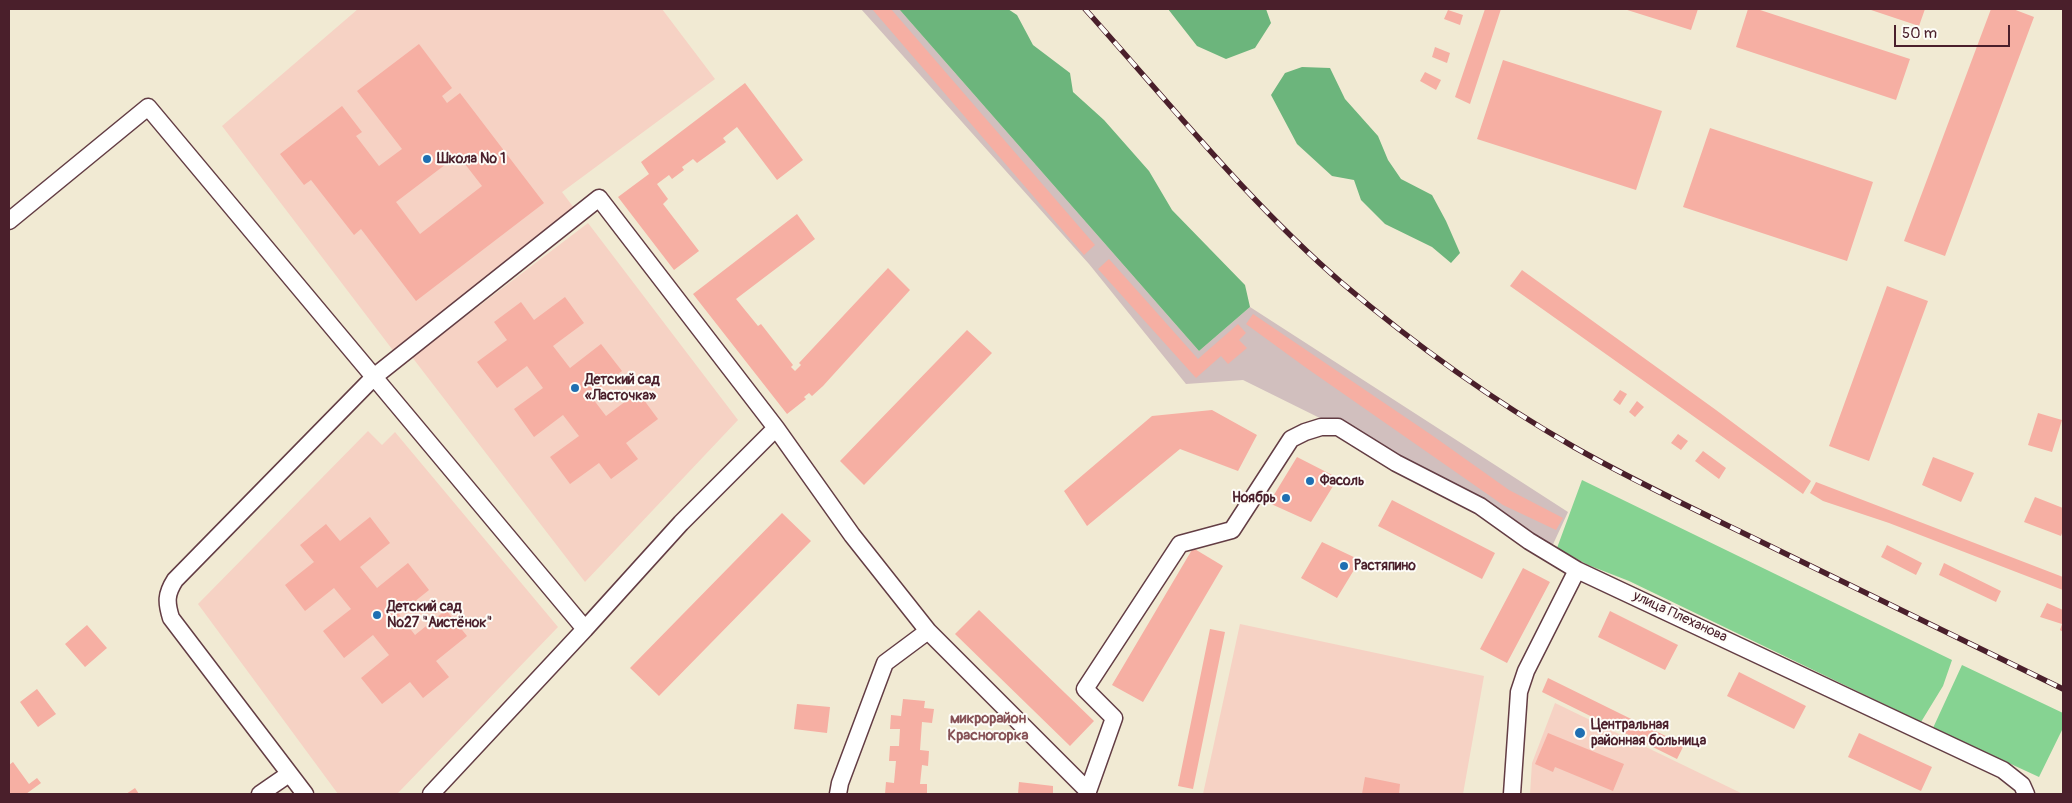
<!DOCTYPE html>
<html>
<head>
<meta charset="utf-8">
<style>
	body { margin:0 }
	#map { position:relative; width:2072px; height:803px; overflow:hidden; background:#f1ead3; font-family:Pangolin,sans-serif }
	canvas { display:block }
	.frame { position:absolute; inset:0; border:10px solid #4a1f2b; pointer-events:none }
	.scale { position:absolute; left:1894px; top:25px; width:116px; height:22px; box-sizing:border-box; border:2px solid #4a1f2b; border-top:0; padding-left:6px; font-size:15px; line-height:18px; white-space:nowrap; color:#4a1f2b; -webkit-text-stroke:4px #fdfcf7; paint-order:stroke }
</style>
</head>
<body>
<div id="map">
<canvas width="2072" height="803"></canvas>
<div class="frame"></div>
<div class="scale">50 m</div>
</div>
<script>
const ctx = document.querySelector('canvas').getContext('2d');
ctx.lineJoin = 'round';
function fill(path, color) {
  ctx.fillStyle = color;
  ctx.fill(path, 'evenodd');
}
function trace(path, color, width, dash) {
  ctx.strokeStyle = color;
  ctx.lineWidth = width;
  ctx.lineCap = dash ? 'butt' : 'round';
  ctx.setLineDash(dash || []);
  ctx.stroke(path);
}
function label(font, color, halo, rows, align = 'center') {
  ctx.font = font + ' Pangolin,sans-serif';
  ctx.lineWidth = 4;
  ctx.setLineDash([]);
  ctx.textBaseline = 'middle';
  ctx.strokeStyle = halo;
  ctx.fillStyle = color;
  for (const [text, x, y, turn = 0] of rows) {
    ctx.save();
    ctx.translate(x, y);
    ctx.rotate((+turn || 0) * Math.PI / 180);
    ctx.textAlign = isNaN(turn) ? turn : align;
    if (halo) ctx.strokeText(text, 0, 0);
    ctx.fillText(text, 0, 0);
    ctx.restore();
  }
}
fill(new Path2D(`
	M 358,9 L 662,9 L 715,79 L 562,192 L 577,212 L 395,353 L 222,126 Z
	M 588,223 L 738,420 L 585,582 L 412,357 Z
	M 368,431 L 382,445 L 395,432 L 558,627 L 397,794 L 338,794 L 198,604 Z
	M 1240,624 L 1484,676 L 1463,794 L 1203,794 Z
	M 1555,703 L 1743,794 L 1530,794 L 1532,763 Z`), '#f6d2c4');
fill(new Path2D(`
	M 861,9 L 899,9 L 1199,351 L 1250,307 L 1568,512 L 1549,553 L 1338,427 L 1243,380 L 1186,384 L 1089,264 Z`), '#d1bfbe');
fill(new Path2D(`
	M 1582,480 L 1952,660 L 1943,686 L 1921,722 L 1629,581 L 1588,565 L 1557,548 Z
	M 1962,665 L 2063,713 L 2063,728 L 2039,777 L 1933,728 Z`), '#86d392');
fill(new Path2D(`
	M 899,9 L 1008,9 L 1017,15 L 1033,45 L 1070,73 L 1073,92 L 1104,120 L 1149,171 L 1172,210 L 1245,285 L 1250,307 L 1199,351 Z
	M 1168,9 L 1266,9 L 1271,23 L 1255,48 L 1226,59 L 1197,46 Z
	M 1302,67 L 1330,68 L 1345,99 L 1378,136 L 1388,160 L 1401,179 L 1432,195 L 1446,221 L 1460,253 L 1451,263 L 1432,247 L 1385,224 L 1361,200 L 1354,180 L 1332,176 L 1297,144 L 1271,95 L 1285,73 Z`), '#6cb57c');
fill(new Path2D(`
	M 872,9 L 891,9 L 1095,245 L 1084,255 Z
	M 1485,9 L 1501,9 L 1470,104 L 1455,97 Z
	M 1624,9 L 1698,9 L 1691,30 Z
	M 1748,9 L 1757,9 L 1910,59 L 1896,100 L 1736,47 Z
	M 1868,9 L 1925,9 L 1919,26 Z
	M 1991,9 L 2013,9 L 2034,17 L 1945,256 L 1904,241 Z
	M 1448,10 L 1463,15 L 1460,25 L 1444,19 Z
	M 419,44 L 452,88 L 442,96 L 447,103 L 460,93 L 544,203 L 416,301 L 361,229 L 354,235 L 311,180 L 304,185 L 280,154 L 342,106 L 362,132 L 356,136 L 379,166 L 402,149 L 357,91 ZM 458,155 L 482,186 L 420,234 L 396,202 Z
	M 1435,47 L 1450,53 L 1447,63 L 1432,57 Z
	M 1503,60 L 1662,111 L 1636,190 L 1477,139 Z
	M 1425,72 L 1441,80 L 1436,90 L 1420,81 Z
	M 745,83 L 803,160 L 777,180 L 737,127 L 723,138 L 726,142 L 697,163 L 693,159 L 682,167 L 684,170 L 672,179 L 669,175 L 657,184 L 668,199 L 663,204 L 699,251 L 674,270 L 618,197 L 649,174 L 641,162 Z
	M 1710,128 L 1873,182 L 1847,261 L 1683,207 Z
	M 797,214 L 815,239 L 736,299 L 758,326 L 761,324 L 793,365 L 791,367 L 795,371 L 801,365 L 799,363 L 888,268 L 910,290 L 823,386 L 812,396 L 809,393 L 804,397 L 806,399 L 787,414 L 693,294 Z
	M 1109,259 L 1198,359 L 1238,324 L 1246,333 L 1239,340 L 1247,348 L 1228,364 L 1221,356 L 1196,378 L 1098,269 Z
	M 1522,270 L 1716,410 L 1811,481 L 1803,494 L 1510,286 Z
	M 1887,286 L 1928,301 L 1869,461 L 1829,446 Z
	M 565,297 L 584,323 L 553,346 L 570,368 L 601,344 L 622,371 L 590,395 L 606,416 L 638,392 L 658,419 L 626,443 L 638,459 L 611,479 L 599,463 L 570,484 L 550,457 L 579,436 L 563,415 L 534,437 L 514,409 L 543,388 L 527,366 L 497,388 L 477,362 L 507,340 L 494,322 L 521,302 L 534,320 Z
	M 1253,314 L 1433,436 L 1509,490 L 1563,518 L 1556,530 L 1503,505 L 1305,367 L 1246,324 Z
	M 967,330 L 992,353 L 864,485 L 840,461 Z
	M 1620,390 L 1627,394 L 1620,405 L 1613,400 Z
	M 1637,401 L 1644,407 L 1635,417 L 1629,412 Z
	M 1212,410 L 1257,435 L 1238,471 L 1180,449 L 1087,526 L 1064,491 L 1152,416 Z
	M 2038,413 L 2062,420 L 2052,452 L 2028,445 Z
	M 1678,434 L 1688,441 L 1681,450 L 1671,443 Z
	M 1703,451 L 1726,468 L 1719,479 L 1695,461 Z
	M 1297,457 L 1338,478 L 1311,522 L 1269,503 Z
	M 1933,457 L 1974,473 L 1961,502 L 1922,485 Z
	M 1816,482 L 2063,577 L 2063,590 L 1889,523 L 1823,501 L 1810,493 Z
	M 2035,497 L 2063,508 L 2063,530 L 2061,536 L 2024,522 Z
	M 1392,500 L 1495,553 L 1482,579 L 1378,526 Z
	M 782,513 L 811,541 L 659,696 L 630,668 Z
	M 370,517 L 390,543 L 360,567 L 377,588 L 408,563 L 429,590 L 399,614 L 415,635 L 446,610 L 467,636 L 436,661 L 449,677 L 423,698 L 410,682 L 382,704 L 361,678 L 389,655 L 373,635 L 344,658 L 323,631 L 351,609 L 334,588 L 305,611 L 285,585 L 314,562 L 300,545 L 326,524 L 340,541 Z
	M 1322,542 L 1360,560 L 1337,598 L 1301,578 Z
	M 1887,545 L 1922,563 L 1916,575 L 1881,557 Z
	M 1193,548 L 1223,566 L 1143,702 L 1112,685 Z
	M 1944,563 L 2001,591 L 1996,602 L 1939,575 Z
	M 1523,568 L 1550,582 L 1507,663 L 1480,649 Z
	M 2047,603 L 2063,610 L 2063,632 L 2060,630 L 2062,624 L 2040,617 Z
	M 979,610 L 1094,721 L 1070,746 L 955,634 Z
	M 1610,611 L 1678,645 L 1665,670 L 1598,637 Z
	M 87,625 L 107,648 L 85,667 L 65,644 Z
	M 1210,629 L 1225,632 L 1193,789 L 1178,786 Z
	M 1739,672 L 1806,706 L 1794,729 L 1727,696 Z
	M 1548,678 L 1684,745 L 1677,759 L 1542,692 Z
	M 37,689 L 56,714 L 38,727 L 20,702 Z
	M 903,699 L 925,701 L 924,708 L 934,709 L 932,723 L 922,722 L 920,750 L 929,751 L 928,766 L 922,765 L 920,784 L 927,784 L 927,794 L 885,794 L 886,782 L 894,783 L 896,761 L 889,761 L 890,746 L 899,746 L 900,729 L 890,729 L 891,715 L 901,716 Z
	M 797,704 L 830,707 L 827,733 L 794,729 Z
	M 1548,733 L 1624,764 L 1613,791 L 1555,767 L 1553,772 L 1535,764 Z
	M 1859,733 L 1932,767 L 1921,791 L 1848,757 Z
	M 13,762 L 29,784 L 37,778 L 41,783 L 26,794 L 9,794 L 9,765 Z
	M 1365,777 L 1400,784 L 1399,794 L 1362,794 Z
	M 1019,782 L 1053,786 L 1053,794 L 1018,794 Z
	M 135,788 L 139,794 L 126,794 Z`), '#f6afa3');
const street = new Path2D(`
	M 9,221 L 148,107 L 585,629 L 681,523 L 776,428
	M 260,794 L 289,774
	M 305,794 L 171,618 C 166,602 166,594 175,580 L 375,376 L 599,198 L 776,428 L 852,535 L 928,631 L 1088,791
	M 431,794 L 585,629
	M 838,794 L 840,783 L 885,663 L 928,631
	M 1087,794 L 1114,718 L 1085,689 L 1180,544 L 1232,530 L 1291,439 L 1305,432 L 1321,427 L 1338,427 L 1396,463 L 1480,506 L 1529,541 L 1577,570 L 2003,770 L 2022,785 L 2026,794
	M 1512,794 L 1519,692 L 1526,671 L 1577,570`);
trace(street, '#633d44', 19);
trace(street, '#fff', 16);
const rail = new Path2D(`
	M 1085,9 C 1167,100 1249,203 1342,283 C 1414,344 1492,400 1574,447 C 1641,485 1711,517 1780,551 C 1874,597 1969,643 2063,689`);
trace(rail, '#4a1f2b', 5.5);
trace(rail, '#fdfcf7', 4, [11]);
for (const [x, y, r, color] of [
	[427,159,5,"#1f6fb2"],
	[575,388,5,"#1f6fb2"],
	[1310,481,5,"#1f6fb2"],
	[1286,498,5,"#1f6fb2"],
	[1344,566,5,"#1f6fb2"],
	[377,615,5,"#1f6fb2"],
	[1580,733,6,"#1f6fb2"]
]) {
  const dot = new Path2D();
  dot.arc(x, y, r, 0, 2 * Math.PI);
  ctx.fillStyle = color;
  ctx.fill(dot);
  trace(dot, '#fdfcf7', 2);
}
label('bold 14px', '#4a1f2b', '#fdfcf7', [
	["Школа № 1",437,159],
	["Детский сад",585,380],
	["«Ласточка»",585,396],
	["Фасоль",1320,481],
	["Ноябрь",1276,498,"right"],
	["Растяпино",1354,566],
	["Детский сад",387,607],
	["№27 \"Аистёнок\"",387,623],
	["Центральная",1591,725],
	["районная больница",1591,741]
], 'left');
label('14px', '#4a1f2b', '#fdfcf7', [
	["улица Плеханова",1680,617,25]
]);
label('bold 15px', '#865155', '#fdfcf7', [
	["микрорайон",988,719],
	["Красногорка",988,736]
]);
</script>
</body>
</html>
